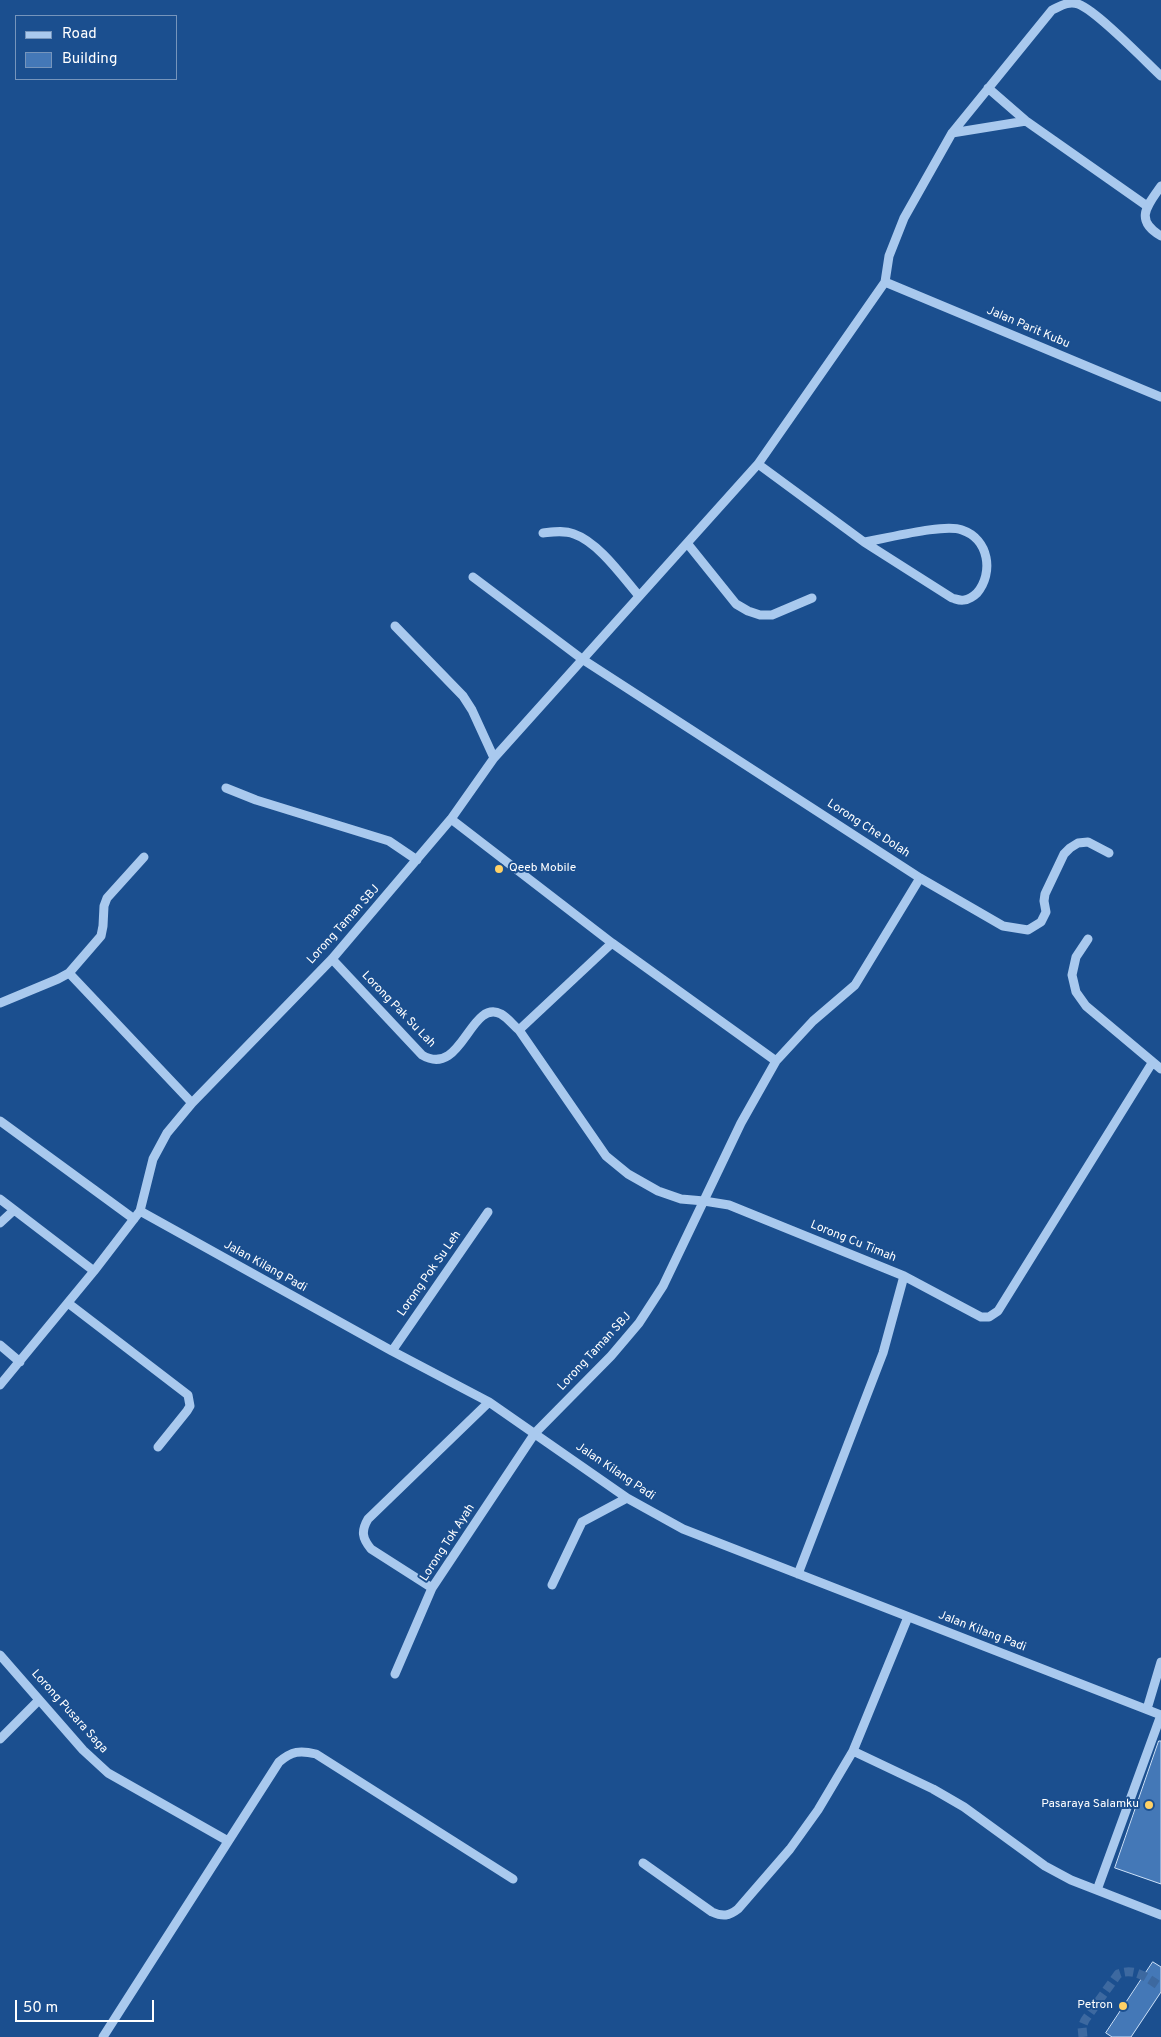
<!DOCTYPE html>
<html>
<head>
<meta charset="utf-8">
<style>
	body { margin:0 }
	#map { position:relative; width:1161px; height:2037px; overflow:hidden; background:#1b4f8f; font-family:Overpass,sans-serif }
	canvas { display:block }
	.legend { position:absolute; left:15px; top:15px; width:162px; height:65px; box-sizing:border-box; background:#1b4f8f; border:1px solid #7695bc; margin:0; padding:6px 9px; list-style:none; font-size:15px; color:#fff }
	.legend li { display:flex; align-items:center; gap:10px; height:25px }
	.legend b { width:25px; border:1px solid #7695bc }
	.scale { position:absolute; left:15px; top:2000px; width:139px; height:22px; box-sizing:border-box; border:2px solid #fff; border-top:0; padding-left:6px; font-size:15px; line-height:18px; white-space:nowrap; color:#fff; -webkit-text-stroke:4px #1b4f8f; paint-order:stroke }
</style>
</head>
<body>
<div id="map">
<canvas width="1161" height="2037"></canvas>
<ul class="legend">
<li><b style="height:6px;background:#a9c9ee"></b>Road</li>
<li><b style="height:14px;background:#4478b7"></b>Building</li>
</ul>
<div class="scale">50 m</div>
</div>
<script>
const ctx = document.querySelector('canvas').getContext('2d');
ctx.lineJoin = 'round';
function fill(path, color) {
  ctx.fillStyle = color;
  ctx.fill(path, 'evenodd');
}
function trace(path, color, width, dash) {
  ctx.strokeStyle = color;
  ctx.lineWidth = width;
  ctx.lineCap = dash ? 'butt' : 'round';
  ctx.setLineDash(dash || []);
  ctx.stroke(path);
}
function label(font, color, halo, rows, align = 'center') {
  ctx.font = font + ' Overpass,sans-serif';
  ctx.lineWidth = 4;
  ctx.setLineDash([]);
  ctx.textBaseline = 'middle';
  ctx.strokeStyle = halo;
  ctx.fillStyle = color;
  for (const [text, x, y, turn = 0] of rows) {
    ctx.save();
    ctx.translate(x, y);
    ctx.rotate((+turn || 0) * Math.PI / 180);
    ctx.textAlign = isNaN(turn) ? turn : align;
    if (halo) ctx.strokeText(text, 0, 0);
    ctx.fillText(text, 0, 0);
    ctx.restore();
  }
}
const building = new Path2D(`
	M 1159,1741 L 1161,1741 L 1161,1884 L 1115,1868 Z
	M 1153,1962 L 1161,1967 L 1161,1992 L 1131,2037 L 1112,2037 L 1106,2033 Z`);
fill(building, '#4478b7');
trace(building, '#cfe3fa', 1);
trace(new Path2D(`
	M 1083,2037 L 1082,2027 L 1085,2020 L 1118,1974 C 1135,1967 1147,1978 1161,1987`), '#3d69a0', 9, [9, 4.5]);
trace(new Path2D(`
	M 988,88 L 1026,121 L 1147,206
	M 952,133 L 1026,121
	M 1161,186 C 1147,206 1134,220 1161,236
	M 885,282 L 1161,397
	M 758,464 L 864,542 L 952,598 C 956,599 960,601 964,600 C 968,600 974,596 977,593 C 994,573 989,539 962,530 C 944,523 885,539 864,542
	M 543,533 C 553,532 564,530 574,534 C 598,542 622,576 639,596
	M 687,543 L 736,604 L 748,611 L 760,615 L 772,615 L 812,598
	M 473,577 L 582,659 L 920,878 L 1003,926 L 1028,930 L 1041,922 L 1046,912 L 1044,901 L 1045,894 L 1064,854 L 1070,848 L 1078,843 L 1088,842 L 1109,853
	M 395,626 L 463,696 L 472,710 L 494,758
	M 226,788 L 256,800 L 389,841 L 417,860
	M 1088,939 L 1076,957 L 1072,975 L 1076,992 L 1086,1006 L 1161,1069
	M 332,959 L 422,1055 C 462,1079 470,998 501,1014 C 508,1018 513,1025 519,1030 L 606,1156 L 628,1174 L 658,1191 L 681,1199 L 704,1201 L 729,1205 L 904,1276 L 981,1317 L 989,1317 L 998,1311 L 1152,1063
	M 69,973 L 192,1103
	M 0,1003 L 58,979 L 69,973 L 101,936 L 103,926 L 104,906 L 107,898 L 144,857
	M 519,1030 L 612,943
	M 776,1061 L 813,1021 L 855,985 L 920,878
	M 0,1121 L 134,1219
	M 0,1199 L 94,1271
	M 140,1211 L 392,1351 L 489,1402 L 627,1498 L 683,1529 L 1161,1715
	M 0,1223 L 13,1211
	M 68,1303 L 188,1395 L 190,1406 L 187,1411 L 158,1447
	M 0,1345 L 20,1362
	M 392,1351 L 488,1212
	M 0,1385 L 94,1271 L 140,1211 L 153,1159 L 167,1133 L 192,1103 L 332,959 L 451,819 L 494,758 L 758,464 L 885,282 L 889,256 L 904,218 L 952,133 L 1052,10 C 1061,6 1068,1 1078,4 C 1096,10 1144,60 1161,76
	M 798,1574 L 883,1353 L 904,1276
	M 552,1585 L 582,1522 L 627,1498
	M 432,1588 L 371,1549 C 362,1538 361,1531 368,1519 L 489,1402
	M 0,1655 L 83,1750 L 108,1773 L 228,1841
	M 395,1674 L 432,1588 L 535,1433 L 611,1356 L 639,1323 L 663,1286 L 741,1123 L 776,1061 L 612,943 L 451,819
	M 1147,1709 L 1161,1662
	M 0,1739 L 39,1700
	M 853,1751 L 933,1789 L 964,1807 L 1045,1866 L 1071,1880 L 1161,1915
	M 643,1863 L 712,1912 C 723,1917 729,1916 738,1909 L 790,1849 L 818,1810 L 853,1751 L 908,1617
	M 1097,1890 L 1161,1715
	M 103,2037 L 279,1762 C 292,1751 300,1750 316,1754 L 513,1879`), '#a9c9ee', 9);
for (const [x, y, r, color] of [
	[499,869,5,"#ffd166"],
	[1149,1805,5,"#ffd166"],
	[1123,2006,5,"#ffd166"]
]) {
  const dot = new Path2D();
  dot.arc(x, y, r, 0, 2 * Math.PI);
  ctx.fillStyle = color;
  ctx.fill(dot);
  trace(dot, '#1b4f8f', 2);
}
label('12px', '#fff', '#1b4f8f', [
	["Jalan Parit Kubu",1028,328,23],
	["Lorong Che Dolah",868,829,33],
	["Lorong Taman SBJ",344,925,-48],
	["Lorong Pak Su Lah",398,1010,46],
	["Lorong Cu Timah",853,1242,22],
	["Jalan Kilang Padi",265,1267,29],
	["Lorong Pok Su Leh",430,1274,-55],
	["Lorong Taman SBJ",595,1352,-47],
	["Jalan Kilang Padi",615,1472,34],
	["Lorong Tok Ayah",448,1543,-57],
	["Jalan Kilang Padi",982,1632,21],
	["Lorong Pusara Saga",69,1712,48]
]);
label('12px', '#fff', '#1b4f8f', [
	["Qeeb Mobile",509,869,"left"],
	["Pasaraya Salamku",1139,1805],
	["Petron",1113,2006]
], 'right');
</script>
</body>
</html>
